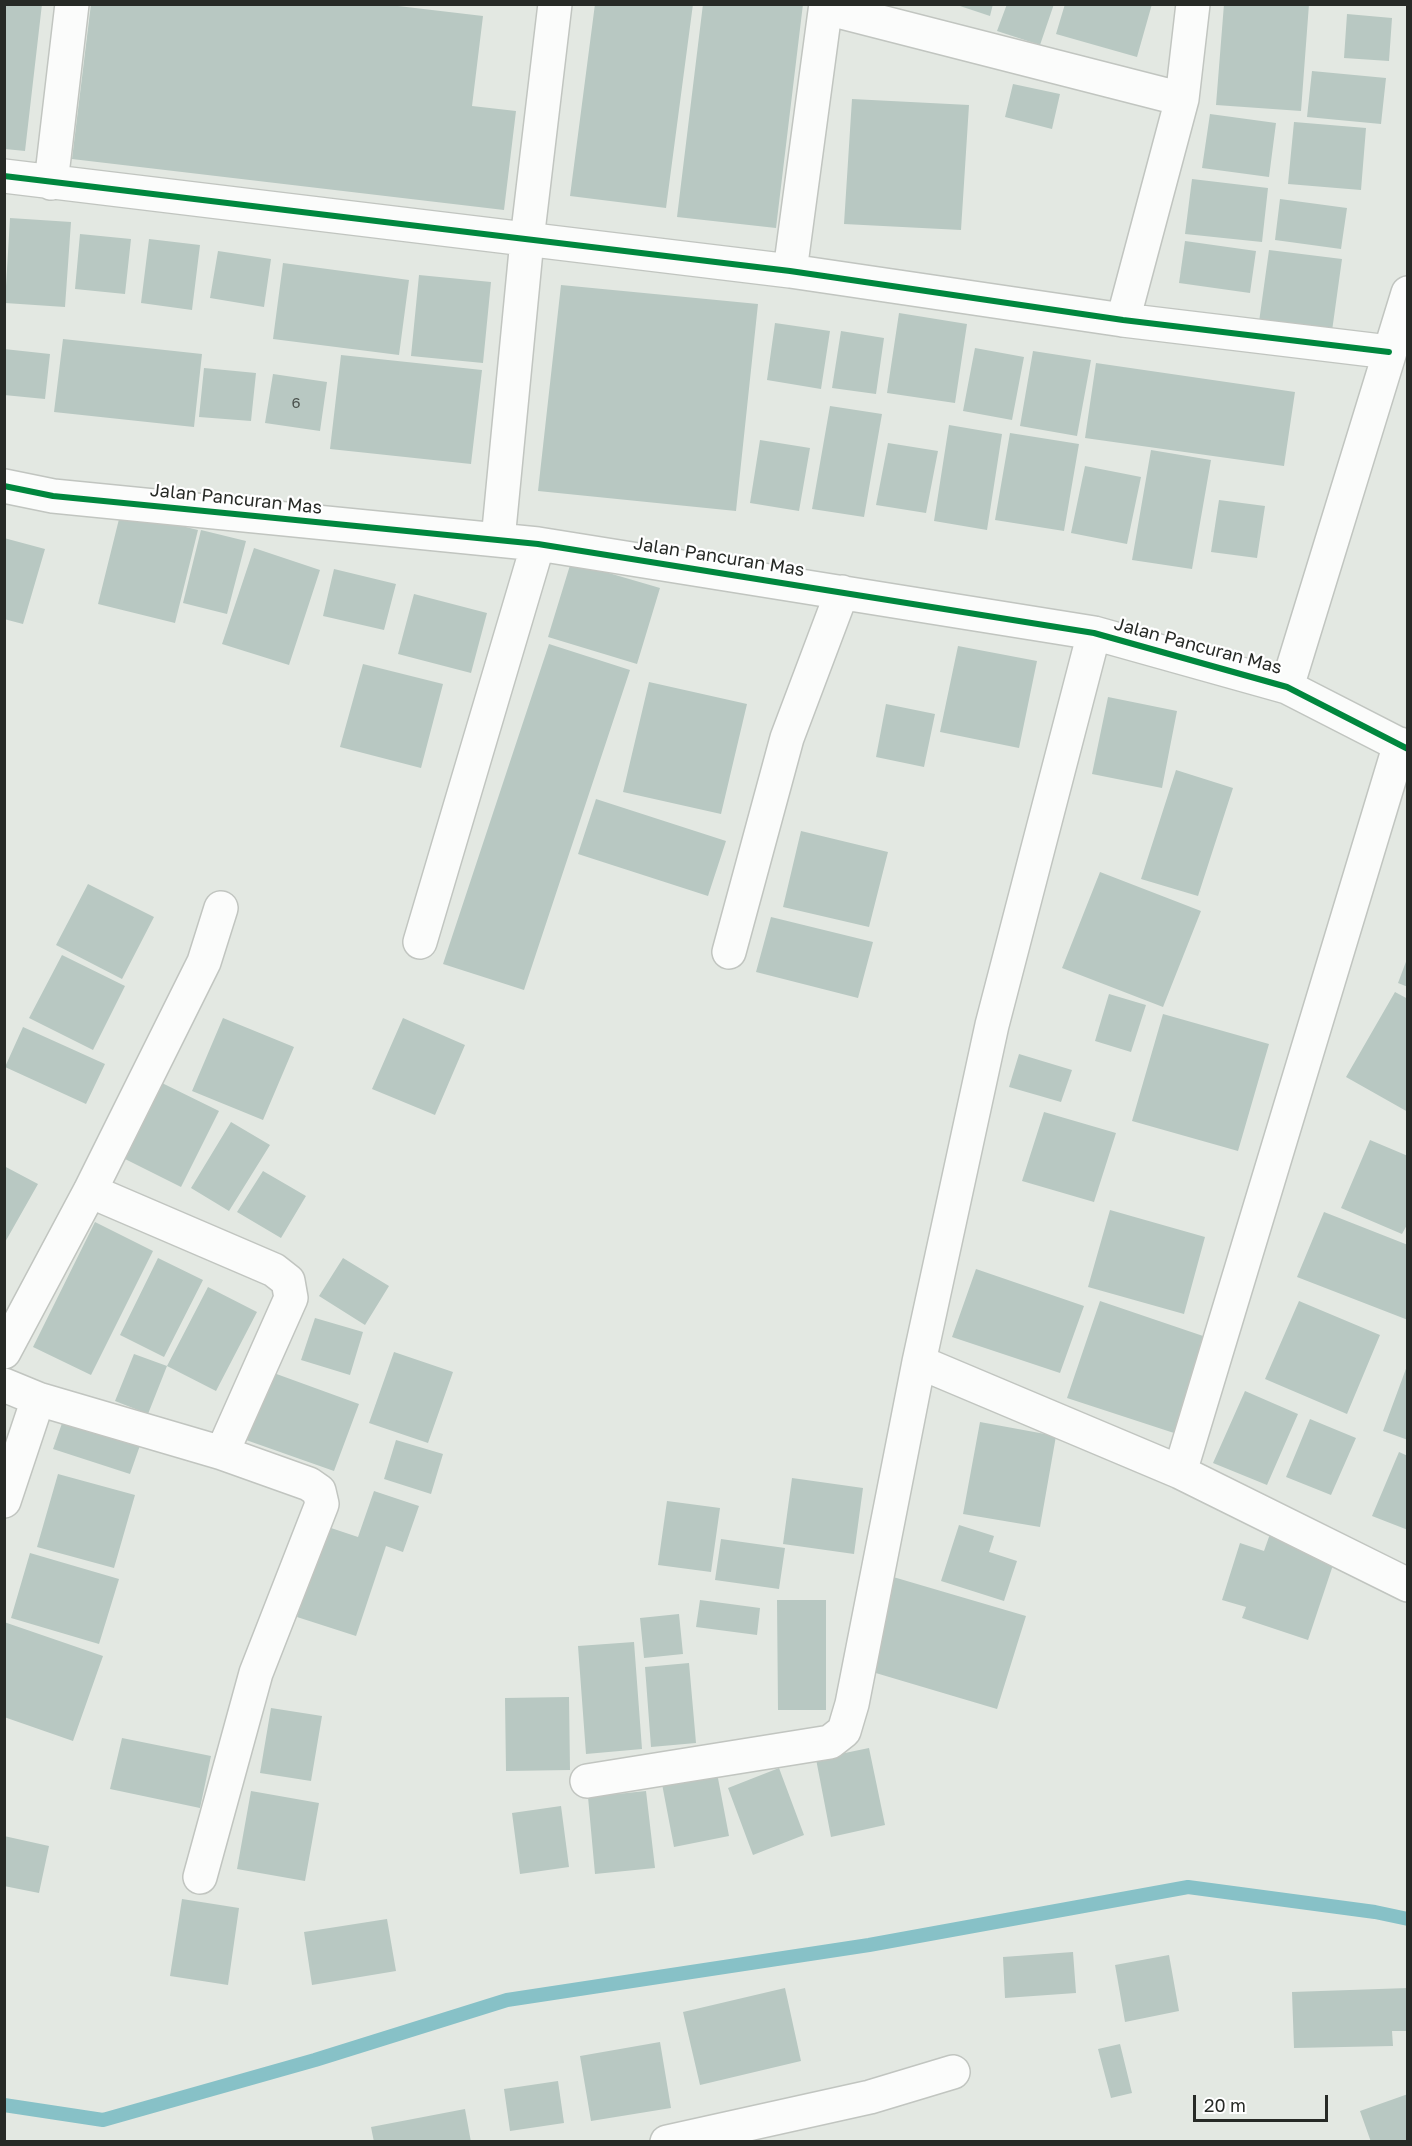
<!DOCTYPE html>
<html>
<head>
<meta charset="utf-8">
<style>
	body { margin:0 }
	#map { position:relative; width:1412px; height:2146px; overflow:hidden; background:#e3e8e2; font-family:"Golos Text",sans-serif }
	canvas { display:block }
	.frame { position:absolute; inset:0; border:6px solid #272a26; pointer-events:none }
	.scale { position:absolute; left:1193px; top:2095px; width:135px; height:27px; box-sizing:border-box; border:3px solid #272a26; border-top:0; padding-left:8px; font-size:18px; line-height:21px; white-space:nowrap; color:#272a26; -webkit-text-stroke:4px #fff; paint-order:stroke }
</style>
</head>
<body>
<div id="map">
<canvas width="1412" height="2146"></canvas>
<div class="frame"></div>
<div class="scale">20 m</div>
</div>
<script>
const ctx = document.querySelector('canvas').getContext('2d');
ctx.lineJoin = 'round';
function trace(path, color, width, dash) {
  ctx.strokeStyle = color;
  ctx.lineWidth = width;
  ctx.lineCap = dash ? 'butt' : 'round';
  ctx.setLineDash(dash || []);
  ctx.stroke(path);
}
function fill(path, color) {
  ctx.fillStyle = color;
  ctx.fill(path, 'evenodd');
}
function label(font, color, halo, rows, align = 'center') {
  ctx.font = font + ' "Golos Text",sans-serif';
  ctx.lineWidth = 4.5;
  ctx.setLineDash([]);
  ctx.textBaseline = 'middle';
  ctx.strokeStyle = halo;
  ctx.fillStyle = color;
  for (const [text, x, y, turn = 0] of rows) {
    ctx.save();
    ctx.translate(x, y);
    ctx.rotate((+turn || 0) * Math.PI / 180);
    ctx.textAlign = isNaN(turn) ? turn : align;
    if (halo) ctx.strokeText(text, 0, 0);
    ctx.fillText(text, 0, 0);
    ctx.restore();
  }
}
trace(new Path2D(`
	M 4,2105 L 103,2120 L 315,2060 L 507,2000 L 869,1945 L 1188,1887 L 1375,1912 L 1408,1919`), '#87c1c7', 14);
fill(new Path2D(`
	M 5,4 L 42,4 L 25,151 L 5,149 Z
	M 91,4 L 381,4 L 483,16 L 472,106 L 516,111 L 504,210 L 72,159 Z
	M 595,4 L 693,4 L 666,208 L 570,196 Z
	M 703,4 L 803,4 L 776,228 L 677,217 Z
	M 954,4 L 993,4 L 990,16 Z
	M 1007,4 L 1054,4 L 1040,45 L 997,31 Z
	M 1065,4 L 1152,4 L 1137,57 L 1056,34 Z
	M 1224,4 L 1309,4 L 1301,111 L 1216,105 Z
	M 1347,14 L 1392,18 L 1389,61 L 1344,58 Z
	M 1312,71 L 1386,78 L 1381,124 L 1307,117 Z
	M 1013,84 L 1060,94 L 1052,129 L 1005,117 Z
	M 852,99 L 969,105 L 961,230 L 844,224 Z
	M 1210,114 L 1276,123 L 1269,177 L 1202,168 Z
	M 1294,122 L 1366,128 L 1361,190 L 1288,184 Z
	M 1192,179 L 1268,188 L 1262,242 L 1185,234 Z
	M 1280,199 L 1347,208 L 1341,249 L 1275,240 Z
	M 10,218 L 71,222 L 65,307 L 5,303 Z
	M 80,234 L 131,239 L 125,294 L 75,289 Z
	M 149,239 L 200,245 L 192,310 L 141,303 Z
	M 1185,241 L 1256,251 L 1250,293 L 1179,283 Z
	M 1269,250 L 1342,259 L 1332,331 L 1259,322 Z
	M 218,251 L 271,259 L 264,307 L 210,298 Z
	M 283,263 L 409,280 L 399,355 L 273,339 Z
	M 419,275 L 491,282 L 483,363 L 411,356 Z
	M 561,285 L 758,304 L 736,511 L 538,491 Z
	M 899,313 L 967,324 L 955,403 L 887,393 Z
	M 775,323 L 830,331 L 821,389 L 767,380 Z
	M 841,331 L 884,338 L 876,394 L 832,388 Z
	M 63,339 L 202,354 L 194,427 L 54,412 Z
	M 975,348 L 1024,357 L 1012,420 L 963,411 Z
	M 4,349 L 50,354 L 45,399 L 4,395 Z
	M 1033,351 L 1091,360 L 1077,436 L 1020,426 Z
	M 341,355 L 482,370 L 471,464 L 330,449 Z
	M 1096,363 L 1295,392 L 1284,466 L 1085,438 Z
	M 204,368 L 256,373 L 251,421 L 199,417 Z
	M 273,374 L 327,382 L 320,431 L 265,423 Z
	M 830,406 L 882,414 L 864,517 L 812,509 Z
	M 949,425 L 1002,434 L 987,530 L 934,521 Z
	M 1010,433 L 1079,444 L 1064,531 L 995,520 Z
	M 760,440 L 810,448 L 799,511 L 750,503 Z
	M 888,443 L 938,451 L 926,513 L 876,505 Z
	M 1151,450 L 1211,460 L 1192,569 L 1132,560 Z
	M 1085,466 L 1141,477 L 1127,544 L 1071,533 Z
	M 1219,500 L 1265,506 L 1257,558 L 1211,552 Z
	M 121,511 L 198,530 L 175,623 L 98,604 Z
	M 201,530 L 246,541 L 227,614 L 183,603 Z
	M 4,538 L 45,549 L 23,624 L 4,619 Z
	M 254,548 L 320,570 L 289,665 L 222,644 Z
	M 571,562 L 660,588 L 637,664 L 548,637 Z
	M 334,569 L 396,584 L 384,630 L 323,616 Z
	M 414,594 L 487,613 L 471,673 L 398,654 Z
	M 549,644 L 630,670 L 524,990 L 443,964 Z
	M 958,646 L 1037,661 L 1019,748 L 940,732 Z
	M 363,664 L 443,684 L 421,768 L 340,747 Z
	M 649,682 L 747,704 L 721,814 L 623,792 Z
	M 1108,697 L 1177,711 L 1162,788 L 1092,774 Z
	M 886,704 L 935,714 L 924,767 L 876,757 Z
	M 1176,770 L 1233,788 L 1198,896 L 1141,879 Z
	M 596,799 L 726,841 L 708,896 L 578,854 Z
	M 801,831 L 888,852 L 869,927 L 783,907 Z
	M 1100,872 L 1201,911 L 1163,1007 L 1062,968 Z
	M 88,884 L 154,917 L 122,979 L 56,945 Z
	M 771,917 L 873,942 L 858,998 L 756,972 Z
	M 62,955 L 125,986 L 93,1050 L 29,1018 Z
	M 1407,959 L 1408,959 L 1408,987 L 1398,983 Z
	M 1395,992 L 1408,999 L 1408,1112 L 1346,1077 Z
	M 1109,994 L 1146,1005 L 1131,1052 L 1095,1041 Z
	M 1163,1014 L 1269,1044 L 1238,1151 L 1132,1121 Z
	M 223,1018 L 294,1047 L 263,1120 L 192,1091 Z
	M 403,1018 L 465,1045 L 435,1115 L 372,1089 Z
	M 23,1027 L 105,1064 L 86,1104 L 5,1067 Z
	M 1019,1054 L 1072,1070 L 1061,1102 L 1009,1087 Z
	M 162,1083 L 219,1111 L 181,1187 L 125,1159 Z
	M 1044,1112 L 1116,1133 L 1094,1202 L 1022,1181 Z
	M 231,1122 L 270,1145 L 229,1211 L 191,1188 Z
	M 1370,1140 L 1408,1156 L 1408,1223 L 1402,1234 L 1341,1208 Z
	M 4,1166 L 38,1184 L 4,1244 Z
	M 263,1171 L 306,1196 L 281,1238 L 237,1212 Z
	M 1110,1210 L 1205,1237 L 1184,1314 L 1088,1287 Z
	M 1324,1212 L 1408,1245 L 1408,1320 L 1297,1277 Z
	M 95,1222 L 153,1251 L 91,1375 L 33,1347 Z
	M 158,1258 L 203,1280 L 164,1357 L 120,1335 Z
	M 343,1258 L 389,1286 L 365,1325 L 319,1296 Z
	M 976,1269 L 1084,1306 L 1060,1373 L 952,1337 Z
	M 208,1287 L 257,1312 L 216,1391 L 167,1366 Z
	M 1100,1301 L 1206,1337 L 1174,1433 L 1067,1398 Z
	M 1299,1301 L 1380,1335 L 1347,1414 L 1265,1379 Z
	M 315,1318 L 363,1332 L 350,1375 L 301,1360 Z
	M 394,1352 L 453,1372 L 428,1443 L 369,1423 Z
	M 134,1354 L 167,1366 L 148,1414 L 115,1401 Z
	M 1407,1366 L 1408,1366 L 1408,1440 L 1383,1431 Z
	M 271,1372 L 359,1404 L 334,1471 L 246,1440 Z
	M 1245,1391 L 1298,1414 L 1267,1485 L 1213,1463 Z
	M 67,1409 L 144,1434 L 130,1474 L 53,1449 Z
	M 1310,1419 L 1356,1438 L 1331,1495 L 1286,1477 Z
	M 980,1422 L 1056,1436 L 1040,1527 L 963,1514 Z
	M 396,1440 L 443,1454 L 431,1494 L 384,1479 Z
	M 1399,1452 L 1408,1456 L 1408,1530 L 1372,1516 Z
	M 58,1474 L 135,1495 L 114,1568 L 37,1547 Z
	M 792,1478 L 863,1488 L 854,1554 L 783,1544 Z
	M 374,1491 L 419,1506 L 403,1552 L 386,1546 L 356,1636 L 297,1617 L 328,1527 L 358,1537 Z
	M 667,1501 L 720,1508 L 711,1572 L 658,1565 Z
	M 959,1525 L 994,1536 L 989,1552 L 1017,1561 L 1004,1601 L 941,1581 Z
	M 1270,1534 L 1336,1556 L 1308,1640 L 1242,1618 L 1246,1607 L 1222,1600 L 1240,1543 L 1264,1551 Z
	M 721,1539 L 785,1548 L 779,1589 L 715,1580 Z
	M 30,1553 L 119,1579 L 99,1644 L 11,1618 Z
	M 883,1574 L 1026,1616 L 997,1709 L 869,1671 Z
	M 700,1600 L 760,1608 L 757,1635 L 696,1627 Z
	M 777,1600 L 826,1600 L 826,1710 L 778,1710 Z
	M 679,1614 L 683,1654 L 644,1658 L 640,1618 Z
	M 4,1622 L 103,1656 L 73,1741 L 4,1717 Z
	M 634,1642 L 642,1749 L 586,1754 L 578,1646 Z
	M 689,1663 L 696,1743 L 651,1747 L 645,1667 Z
	M 569,1697 L 570,1770 L 506,1771 L 505,1698 Z
	M 271,1708 L 322,1716 L 311,1781 L 260,1773 Z
	M 122,1738 L 211,1756 L 200,1808 L 110,1789 Z
	M 869,1748 L 885,1825 L 831,1837 L 816,1759 Z
	M 779,1768 L 804,1835 L 753,1855 L 728,1788 Z
	M 717,1773 L 729,1836 L 674,1847 L 662,1784 Z
	M 251,1791 L 319,1803 L 305,1881 L 237,1869 Z
	M 646,1791 L 655,1868 L 595,1874 L 588,1797 Z
	M 561,1806 L 569,1867 L 520,1874 L 512,1813 Z
	M 4,1836 L 49,1846 L 39,1893 L 4,1886 Z
	M 182,1899 L 239,1908 L 228,1985 L 170,1976 Z
	M 387,1919 L 396,1971 L 312,1985 L 304,1932 Z
	M 1073,1952 L 1076,1993 L 1005,1998 L 1003,1957 Z
	M 1169,1955 L 1179,2011 L 1125,2022 L 1115,1965 Z
	M 785,1988 L 801,2061 L 700,2085 L 683,2012 Z
	M 1408,1988 L 1408,2031 L 1392,2031 L 1393,2046 L 1294,2048 L 1292,1992 Z
	M 660,2042 L 671,2108 L 591,2121 L 580,2056 Z
	M 1120,2044 L 1132,2093 L 1111,2098 L 1098,2049 Z
	M 558,2081 L 564,2123 L 510,2131 L 504,2089 Z
	M 1408,2094 L 1408,2142 L 1371,2142 L 1360,2111 Z
	M 465,2109 L 471,2142 L 374,2142 L 371,2127 Z`), '#b8c8c2');
const minor = new Path2D(`
	M 826,8 L 1182,99
	M 4,176 L 790,271 L 1123,320 L 1389,352
	M 51,183 L 72,4
	M 790,271 L 826,4
	M 1123,320 L 1182,99 L 1193,4
	M 4,486 L 53,496 L 538,544 L 1094,633 L 1287,687 L 1408,749
	M 498,540 L 527,240 L 555,4
	M 1287,687 L 1408,293
	M 420,942 L 538,544
	M 729,952 L 787,738 L 842,592
	M 90,1191 L 274,1270 L 288,1281 L 291,1298 L 222,1453
	M 4,1352 L 90,1191 L 204,962 L 221,908
	M 919,1362 L 1180,1472 L 1400,744
	M 4,1385 L 38,1399 L 222,1453 L 309,1484 L 319,1491 L 322,1504 L 256,1673 L 200,1877
	M 1180,1472 L 1408,1585
	M 4,1501 L 38,1399
	M 587,1781 L 830,1742 L 844,1731 L 852,1704 L 919,1362 L 992,1025 L 1094,633
	M 667,2142 L 870,2097 L 953,2072`);
trace(minor, '#c1c5c0', 36);
trace(minor, '#fbfcfb', 33);
trace(new Path2D(`
	M 4,176 L 790,271 L 1123,320 L 1389,352
	M 4,486 L 53,496 L 538,544 L 1094,633 L 1287,687 L 1408,749`), '#00873e', 6);
label('15px', '#4b524d', null, [
	["6",296,403]
]);
label('18px', '#272a26', '#fff', [
	["Jalan Pancuran Mas",236,499,6],
	["Jalan Pancuran Mas",719,557,9],
	["Jalan Pancuran Mas",1198,646,15]
]);
</script>
</body>
</html>
